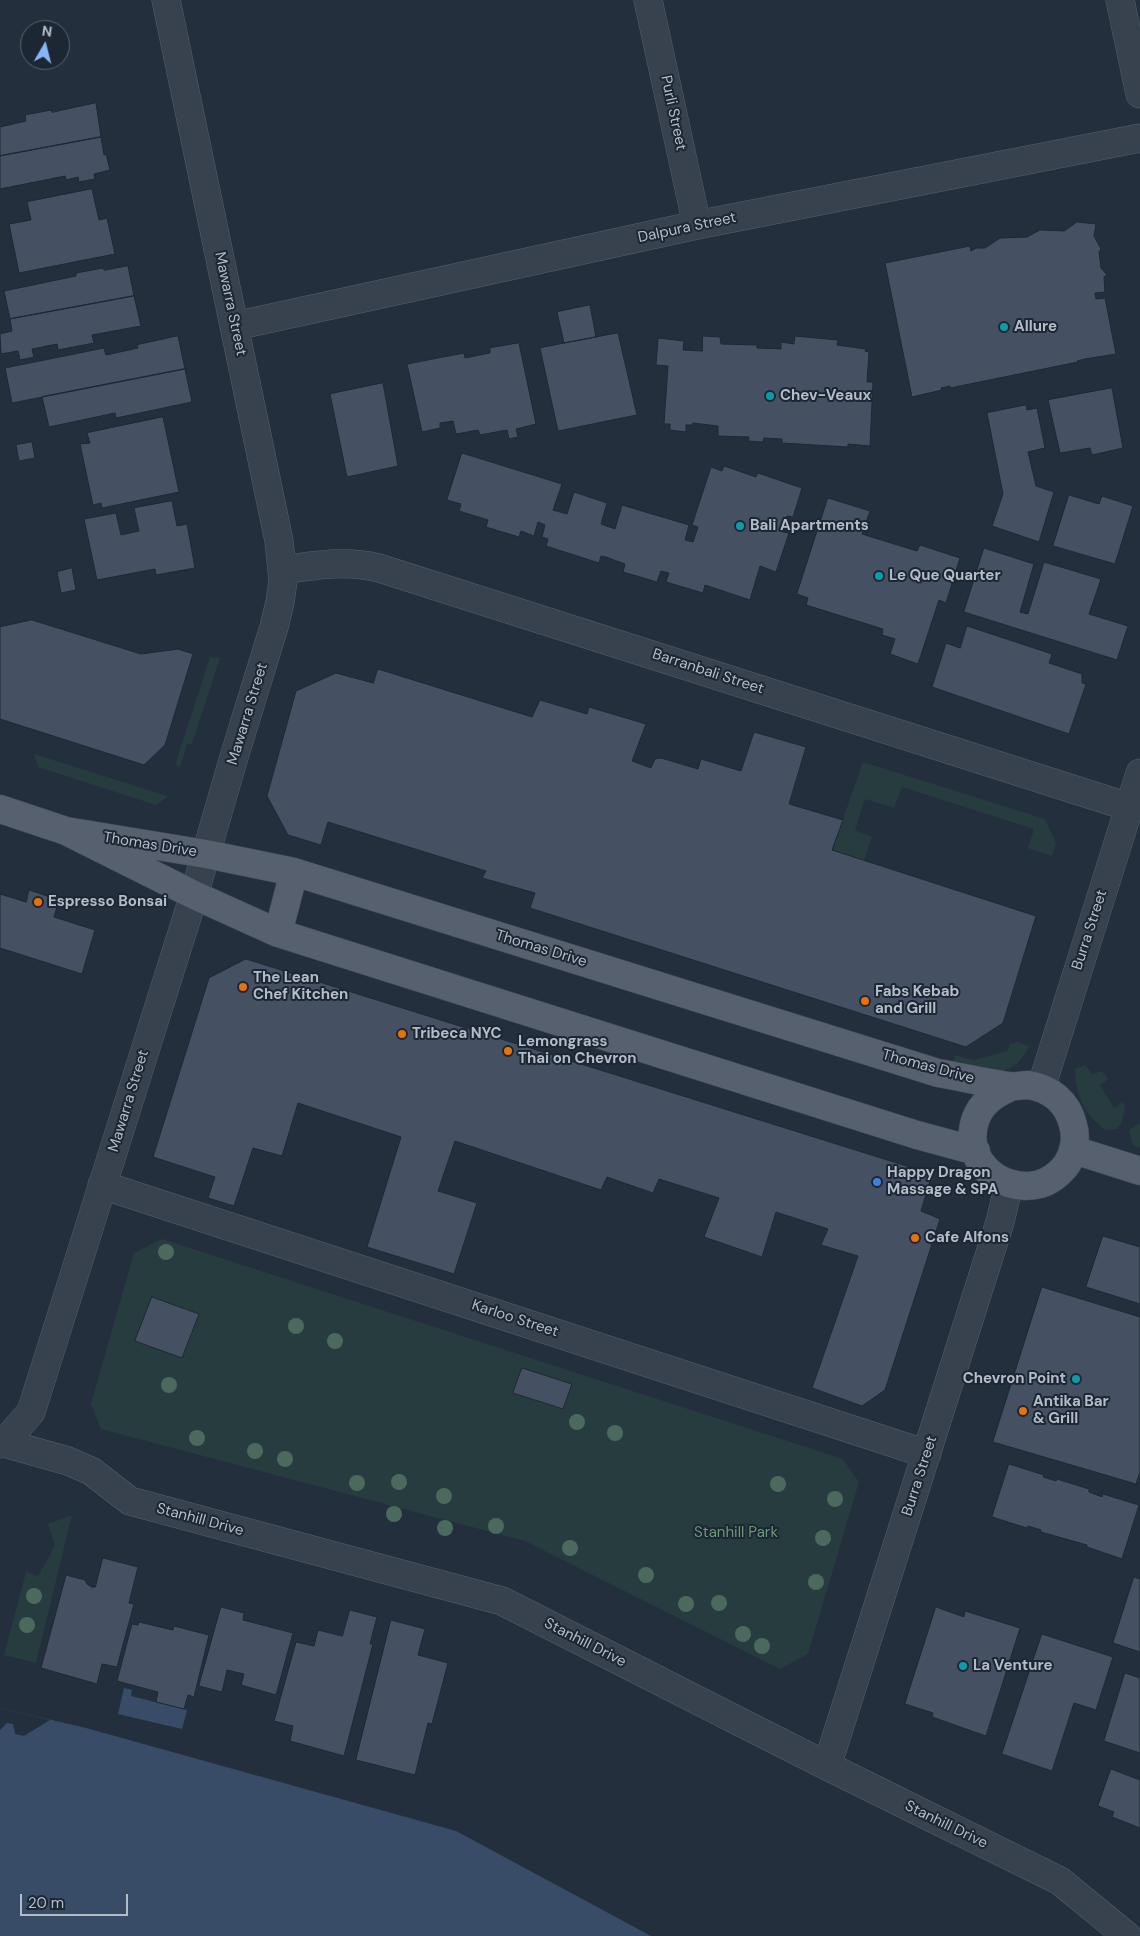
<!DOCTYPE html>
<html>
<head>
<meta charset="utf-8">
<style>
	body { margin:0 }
	#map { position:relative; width:1140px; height:1936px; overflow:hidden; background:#242f3e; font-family:"DM Sans",sans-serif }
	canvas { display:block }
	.north { position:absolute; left:20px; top:20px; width:50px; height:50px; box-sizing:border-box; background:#1d2633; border:1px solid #59626f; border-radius:50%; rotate:8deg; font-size:14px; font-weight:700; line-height:20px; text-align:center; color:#b4bcc9 }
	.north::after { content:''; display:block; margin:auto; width:18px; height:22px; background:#8ab4f8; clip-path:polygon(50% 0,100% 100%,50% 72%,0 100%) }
	.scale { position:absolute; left:20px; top:1894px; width:108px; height:22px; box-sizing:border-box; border:2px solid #b4bcc9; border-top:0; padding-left:6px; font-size:15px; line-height:18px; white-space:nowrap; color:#b4bcc9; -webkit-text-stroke:4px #1d2633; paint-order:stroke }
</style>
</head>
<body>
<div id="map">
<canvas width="1140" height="1936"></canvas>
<div class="north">N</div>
<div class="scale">20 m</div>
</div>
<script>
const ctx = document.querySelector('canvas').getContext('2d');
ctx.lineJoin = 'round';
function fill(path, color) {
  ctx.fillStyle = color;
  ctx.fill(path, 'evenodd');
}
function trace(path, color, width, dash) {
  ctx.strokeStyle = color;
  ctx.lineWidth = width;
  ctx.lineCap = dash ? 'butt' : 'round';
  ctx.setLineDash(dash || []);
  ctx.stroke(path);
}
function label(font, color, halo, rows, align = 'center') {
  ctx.font = font + ' "DM Sans",sans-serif';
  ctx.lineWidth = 4;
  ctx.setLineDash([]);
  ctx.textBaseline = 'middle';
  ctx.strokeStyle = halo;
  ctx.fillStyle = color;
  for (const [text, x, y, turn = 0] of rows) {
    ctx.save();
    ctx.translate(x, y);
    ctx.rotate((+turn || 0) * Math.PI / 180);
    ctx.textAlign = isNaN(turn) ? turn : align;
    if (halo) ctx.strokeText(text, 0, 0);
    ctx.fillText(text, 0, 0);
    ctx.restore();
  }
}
fill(new Path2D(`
	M 210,657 L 220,658 L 192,744 L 187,744 L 180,767 L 177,766 L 176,762 Z
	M 34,754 L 167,796 L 167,797 L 156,805 L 38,767 Z
	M 863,762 L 1045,819 L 1056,843 L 1052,856 L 1028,848 L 1034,829 L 902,787 L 894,808 L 865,799 L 855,830 L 872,837 L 864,860 L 832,850 Z
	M 1018,1042 L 1029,1046 C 1012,1083 983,1071 951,1066 L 955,1055 L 974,1060 L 1007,1051 L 1010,1044 Z
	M 1085,1065 L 1092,1074 L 1102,1071 L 1108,1079 L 1100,1085 L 1114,1108 L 1123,1102 L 1125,1106 L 1122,1122 L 1117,1129 L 1105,1130 C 1083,1113 1076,1096 1075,1069 Z
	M 1140,1123 L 1140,1148 L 1133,1145 L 1129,1130 Z
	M 162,1239 L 843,1459 L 859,1482 L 808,1654 L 780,1669 L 525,1541 L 101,1429 L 91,1404 L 134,1253 Z
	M 72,1515 L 36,1663 L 4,1655 L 26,1572 L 38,1576 L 55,1546 L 48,1524 Z`), '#263c3f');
fill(new Path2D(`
	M 124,1688 L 132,1690 L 131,1696 L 187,1710 L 182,1729 L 118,1714 Z
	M 0,1708 L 86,1728 L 456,1831 L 651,1936 L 0,1936 Z`), '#394c67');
fill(new Path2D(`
	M 0,1708 L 50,1720 L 24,1736 L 15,1734 L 13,1724 L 7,1723 L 0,1730 Z`), '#242f3e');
const building = new Path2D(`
	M 96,103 L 101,137 L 0,156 L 0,127 L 26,121 L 25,115 L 51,110 L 52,112 Z
	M 101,137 L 104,155 L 106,154 L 110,170 L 94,174 L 95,179 L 79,182 L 78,177 L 66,180 L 65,176 L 0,189 L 0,156 Z
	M 92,189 L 99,220 L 107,218 L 115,254 L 19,273 L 9,224 L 31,220 L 27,202 Z
	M 1077,222 L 1096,224 L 1094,236 L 1101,249 L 1099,252 L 1101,268 L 1107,275 L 1104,277 L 1105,292 L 1095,293 L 1096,299 L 1105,298 L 1116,354 L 1085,359 L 1077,361 L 1078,362 L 950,388 L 950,386 L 941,388 L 942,390 L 912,397 L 885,263 L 970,246 L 971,251 L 976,248 L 985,248 L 1000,238 L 1027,237 L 1040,230 L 1064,231 Z
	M 128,266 L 134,296 L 10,319 L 4,291 L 76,276 L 76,273 L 103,268 L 104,270 Z
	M 134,296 L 141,326 L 92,335 L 94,343 L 58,350 L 57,344 L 32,349 L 34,357 L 20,360 L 18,351 L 1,354 L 0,334 L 12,331 L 10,319 Z
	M 590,305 L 596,337 L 564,343 L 557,312 Z
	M 618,333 L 637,415 L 558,431 L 540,348 Z
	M 178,336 L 185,369 L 12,403 L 5,368 L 104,348 L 106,355 L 138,348 L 137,345 Z
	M 703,336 L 720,337 L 721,344 L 757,345 L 757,348 L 781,349 L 781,342 L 794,344 L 795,336 L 838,340 L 837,345 L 866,349 L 865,351 L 869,352 L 867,382 L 873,382 L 870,446 L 848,444 L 848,447 L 782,443 L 782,439 L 764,438 L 763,442 L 748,441 L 749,437 L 718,436 L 718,426 L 693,423 L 692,425 L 686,425 L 686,432 L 670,430 L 670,424 L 664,424 L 668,366 L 656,365 L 658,338 L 684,341 L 683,350 L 702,351 Z
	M 519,343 L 536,424 L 516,429 L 518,437 L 509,439 L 507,430 L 480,435 L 478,430 L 456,434 L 453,421 L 440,423 L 440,428 L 422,432 L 407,364 L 464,353 L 465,358 L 490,353 L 490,348 Z
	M 185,369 L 192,402 L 116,418 L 115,413 L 49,427 L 42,397 Z
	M 383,383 L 398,466 L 347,477 L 330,394 Z
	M 1112,388 L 1123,448 L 1092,455 L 1090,448 L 1060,453 L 1048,400 Z
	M 1026,405 L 1027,410 L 1037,408 L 1045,448 L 1028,452 L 1036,486 L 1054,492 L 1039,542 L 992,526 L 1003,494 L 987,413 Z
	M 163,417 L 179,492 L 102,508 L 101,503 L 93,505 L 80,444 L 90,443 L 87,433 Z
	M 32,442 L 35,458 L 19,461 L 16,445 Z
	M 462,453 L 562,484 L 553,510 L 567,514 L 574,492 L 607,503 L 601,524 L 615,529 L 622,505 L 689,525 L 685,540 L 693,542 L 698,527 L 692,525 L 711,467 L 722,471 L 724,466 L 756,477 L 758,473 L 802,488 L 793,517 L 787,516 L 783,532 L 789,533 L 776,572 L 760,566 L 750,600 L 705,585 L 703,593 L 666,582 L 669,573 L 661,571 L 657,582 L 623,572 L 625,564 L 606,557 L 601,556 L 599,563 L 546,546 L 548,539 L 542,537 L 545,525 L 538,522 L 534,536 L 521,531 L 519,537 L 486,527 L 488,520 L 459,511 L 461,504 L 447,500 Z
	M 1069,495 L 1099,504 L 1102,496 L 1133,506 L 1115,564 L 1053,546 Z
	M 828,498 L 870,511 L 862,534 L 917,551 L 920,545 L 960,558 L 946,603 L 939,600 L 918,664 L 890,654 L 895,639 L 882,635 L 883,629 L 806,605 L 808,598 L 797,594 Z
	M 172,501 L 177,526 L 187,524 L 195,568 L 156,575 L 155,569 L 97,580 L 84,519 L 116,513 L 121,535 L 139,531 L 134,508 Z
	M 984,548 L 1034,564 L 1020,612 L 1028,614 L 1044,562 L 1101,579 L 1089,614 L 1128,626 L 1117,660 L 964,612 Z
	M 72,568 L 76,590 L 61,593 L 57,572 Z
	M 32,620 L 141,654 L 178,649 L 193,654 L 165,745 L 144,765 L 0,719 L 0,627 Z
	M 967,626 L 1052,654 L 1049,663 L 1082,674 L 1082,683 L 1086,684 L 1069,734 L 932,687 L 946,643 L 960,648 Z
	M 378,669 L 532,717 L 540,700 L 587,714 L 589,707 L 646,724 L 632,761 L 651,768 L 655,759 L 661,758 L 698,769 L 701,759 L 741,771 L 754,732 L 806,747 L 789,804 L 843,820 L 832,850 L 1036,916 L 1003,1023 L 966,1047 L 530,908 L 535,893 L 482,878 L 486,871 L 328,822 L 321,845 L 288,835 L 267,796 L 296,691 L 336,673 L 373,683 Z
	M 29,890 L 59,900 L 54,917 L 95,930 L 82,974 L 0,948 L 0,894 L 26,902 Z
	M 246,959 L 932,1174 L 921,1211 L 940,1219 L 885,1390 L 862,1406 L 812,1388 L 858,1256 L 821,1245 L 828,1229 L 776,1212 L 762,1257 L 704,1237 L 719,1198 L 659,1179 L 653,1193 L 607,1177 L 601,1190 L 455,1141 L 438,1191 L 477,1203 L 454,1274 L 367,1247 L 401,1137 L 298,1103 L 282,1156 L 253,1148 L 234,1206 L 208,1198 L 215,1177 L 153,1157 L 209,978 Z
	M 1103,1236 L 1140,1247 L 1140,1304 L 1086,1287 Z
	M 1042,1287 L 1140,1317 L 1140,1472 L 1136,1484 L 993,1442 Z
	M 152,1297 L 199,1314 L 182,1358 L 135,1341 Z
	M 522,1368 L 572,1384 L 563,1409 L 513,1393 Z
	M 1009,1464 L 1044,1475 L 1043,1477 L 1056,1481 L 1057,1479 L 1089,1489 L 1089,1492 L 1102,1497 L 1103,1494 L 1139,1505 L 1122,1559 L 1087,1547 L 1087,1545 L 1041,1532 L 1041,1530 L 1028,1526 L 1027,1528 L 992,1517 Z
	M 103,1558 L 138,1567 L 129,1603 L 134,1604 L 117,1667 L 102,1664 L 97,1684 L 41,1668 L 66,1575 L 85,1580 L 87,1584 L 93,1588 L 93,1586 L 95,1587 Z
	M 1134,1577 L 1140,1579 L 1140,1652 L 1113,1643 Z
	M 221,1607 L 244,1613 L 243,1620 L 293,1633 L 276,1695 L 241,1685 L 244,1674 L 227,1670 L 222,1692 L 199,1686 Z
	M 936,1607 L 964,1617 L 965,1611 L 1020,1628 L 986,1736 L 932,1717 L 933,1713 L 905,1704 Z
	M 350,1610 L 377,1617 L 370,1644 L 373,1644 L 344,1756 L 290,1741 L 293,1726 L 274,1721 L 296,1642 L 314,1646 L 318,1630 L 342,1636 Z
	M 391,1620 L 425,1629 L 418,1655 L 448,1663 L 432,1724 L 428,1723 L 415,1775 L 356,1760 Z
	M 139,1622 L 173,1630 L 174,1626 L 209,1635 L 194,1697 L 188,1695 L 184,1709 L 156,1702 L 158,1692 L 117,1681 L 132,1624 L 138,1625 Z
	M 1042,1634 L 1113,1657 L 1096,1710 L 1074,1703 L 1052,1771 L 1002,1754 Z
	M 1125,1673 L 1140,1678 L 1140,1753 L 1104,1741 Z
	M 1111,1769 L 1140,1780 L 1140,1828 L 1112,1817 L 1114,1812 L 1098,1806 Z`);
fill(building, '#455162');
trace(building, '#1f2835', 1);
const minor = new Path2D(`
	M 648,0 L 697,225
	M 1120,0 L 1140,94
	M 235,326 L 697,225 L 1140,138
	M 283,570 C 316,565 346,560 379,568 L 1129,807
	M 1041,1088 L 1140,773
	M 102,1185 L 927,1454
	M 4,1443 L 68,1461 L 91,1471 L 130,1501 L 502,1601 L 827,1766 L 1060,1881 L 1127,1936
	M 0,1444 L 4,1443 L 31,1412 L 194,895 L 234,757 L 274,627 L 280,602 L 283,581 L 279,541 L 166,0
	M 827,1766 L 1000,1222 L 1009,1184`);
const major = new Path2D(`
	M 0,809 L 66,831 L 194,895 L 278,933 L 917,1135 L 976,1151
	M 66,831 L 206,854 L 294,872 L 938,1073 C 962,1077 986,1083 1009,1086 C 1015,1087 1022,1085 1028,1085 C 1051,1088 1068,1103 1073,1125 C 1077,1138 1074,1153 1067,1164 C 1060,1174 1048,1183 1036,1185 C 998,1192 961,1158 976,1118 C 982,1102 996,1093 1011,1087
	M 278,933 L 294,872
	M 1074,1150 L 1140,1171`);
trace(minor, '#565f6c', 29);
trace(major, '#414a57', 29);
trace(minor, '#38414e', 28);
trace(major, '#56606e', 28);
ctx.fillStyle = '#4b6a5d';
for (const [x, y] of [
	[166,1252],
	[296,1326],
	[335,1341],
	[169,1385],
	[577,1422],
	[615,1433],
	[197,1438],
	[255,1451],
	[285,1459],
	[399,1482],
	[357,1483],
	[778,1484],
	[444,1496],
	[835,1499],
	[394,1514],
	[496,1526],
	[445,1528],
	[823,1538],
	[570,1548],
	[646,1575],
	[816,1582],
	[34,1596],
	[719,1603],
	[686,1604],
	[27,1625],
	[743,1634],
	[762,1646]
]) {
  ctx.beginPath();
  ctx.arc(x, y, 8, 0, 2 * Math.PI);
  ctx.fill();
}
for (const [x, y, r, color] of [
	[1004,327,5,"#0f9aa8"],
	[770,396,5,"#0f9aa8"],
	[740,526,5,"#0f9aa8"],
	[879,576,5,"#0f9aa8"],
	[38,902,5,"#e8710a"],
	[243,987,5,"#e8710a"],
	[865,1001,5,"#e8710a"],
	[402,1034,5,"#e8710a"],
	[508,1051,5,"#e8710a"],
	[877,1182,5,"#3f7fe0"],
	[915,1238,5,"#e8710a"],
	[1076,1379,5,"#0f9aa8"],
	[1023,1411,5,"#e8710a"],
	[963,1666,5,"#0f9aa8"]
]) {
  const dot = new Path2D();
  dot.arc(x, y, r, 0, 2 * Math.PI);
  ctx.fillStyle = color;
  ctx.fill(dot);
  trace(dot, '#1d2633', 2);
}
label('15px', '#b4bcc9', '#1d2633', [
	["Purli Street",673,113,78],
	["Dalpura Street",687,228,-12],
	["Mawarra Street",230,304,78],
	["Barranbali Street",708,672,18],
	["Mawarra Street",248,714,-73],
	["Thomas Drive",150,845,9],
	["Burra Street",1090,930,-72],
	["Thomas Drive",541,949,17],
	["Thomas Drive",928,1067,15],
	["Mawarra Street",129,1101,-73],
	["Karloo Street",515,1319,18],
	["Burra Street",920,1476,-72],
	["Stanhill Drive",200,1520,15],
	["Stanhill Drive",585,1643,27],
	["Stanhill Drive",946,1825,26]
]);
label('bold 15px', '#b4bcc9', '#1d2633', [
	["Allure",1014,327],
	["Chev-Veaux",780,396],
	["Bali Apartments",750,526],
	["Le Que Quarter",889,576],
	["Espresso Bonsai",48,902],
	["The Lean",253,978],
	["Chef Kitchen",253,995],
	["Fabs Kebab",875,992],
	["and Grill",875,1009],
	["Tribeca NYC",412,1034],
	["Lemongrass",518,1042],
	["Thai on Chevron",518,1059],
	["Happy Dragon",887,1173],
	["Massage & SPA",887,1190],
	["Cafe Alfons",925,1238],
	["Chevron Point",1066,1379,"right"],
	["Antika Bar",1033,1402],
	["& Grill",1033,1419],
	["La Venture",973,1666]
], 'left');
label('15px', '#6b9a76', '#1d2633', [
	["Stanhill Park",736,1533]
]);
</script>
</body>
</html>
